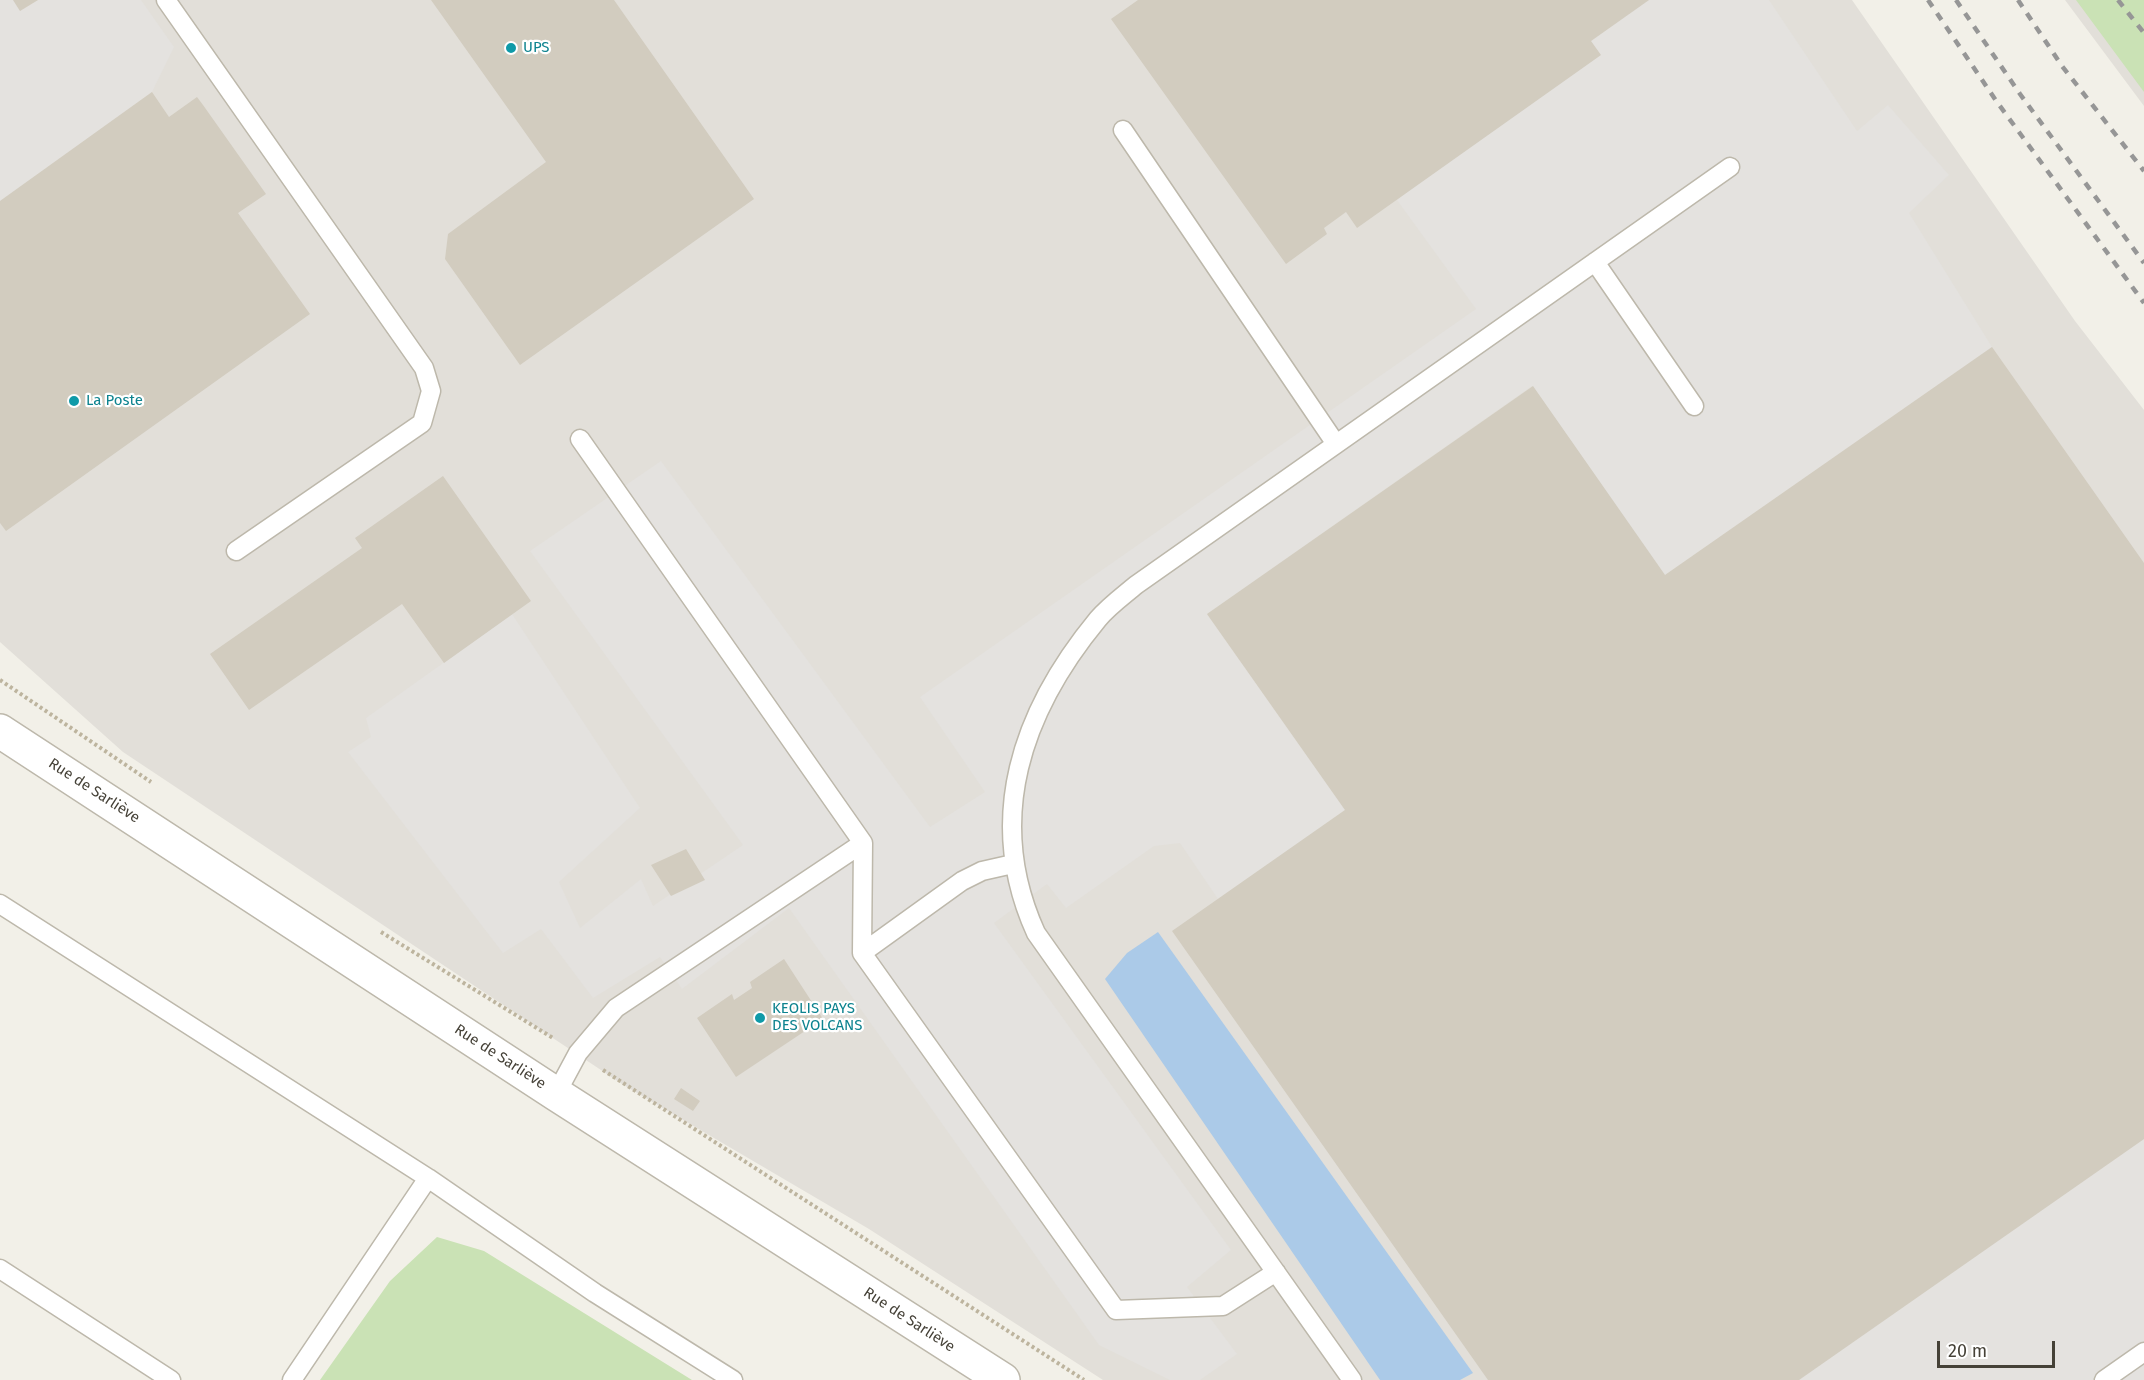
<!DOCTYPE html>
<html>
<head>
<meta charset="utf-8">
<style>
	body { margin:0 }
	#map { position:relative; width:2144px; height:1380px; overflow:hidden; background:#f2f0e8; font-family:"Fira Sans",sans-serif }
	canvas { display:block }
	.scale { position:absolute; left:1937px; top:1341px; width:118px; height:27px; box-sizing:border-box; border:3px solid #454137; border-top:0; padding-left:8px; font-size:18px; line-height:21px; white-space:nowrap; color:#454137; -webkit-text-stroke:4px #fff; paint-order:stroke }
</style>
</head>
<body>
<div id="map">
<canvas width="2144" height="1380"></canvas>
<div class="scale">20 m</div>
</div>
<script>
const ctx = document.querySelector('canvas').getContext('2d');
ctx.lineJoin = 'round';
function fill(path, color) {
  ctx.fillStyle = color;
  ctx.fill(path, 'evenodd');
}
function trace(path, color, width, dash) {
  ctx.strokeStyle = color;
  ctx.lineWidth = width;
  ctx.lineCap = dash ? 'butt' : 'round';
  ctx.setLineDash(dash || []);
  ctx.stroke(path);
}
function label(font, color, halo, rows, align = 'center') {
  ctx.font = font + ' "Fira Sans",sans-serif';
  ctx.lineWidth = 4.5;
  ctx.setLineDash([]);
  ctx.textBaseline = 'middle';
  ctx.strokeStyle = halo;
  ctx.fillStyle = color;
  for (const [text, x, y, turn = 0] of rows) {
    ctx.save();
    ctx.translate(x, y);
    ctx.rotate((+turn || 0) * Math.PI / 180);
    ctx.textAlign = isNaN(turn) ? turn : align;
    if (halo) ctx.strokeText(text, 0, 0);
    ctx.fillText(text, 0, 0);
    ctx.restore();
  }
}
fill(new Path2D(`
	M 0,0 L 1852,0 L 2075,321 L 2144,410 L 2144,1380 L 1103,1380 L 869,1229 L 622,1084 L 123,752 L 0,642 Z
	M 2065,0 L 2144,0 L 2144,106 Z`), '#e2dfd9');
fill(new Path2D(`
	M 2076,0 L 2144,0 L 2144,92 Z
	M 437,1237 L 484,1251 L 692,1380 L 320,1380 L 390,1281 Z`), '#cae2b5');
fill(new Path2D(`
	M 0,0 L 13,0 L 20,11 L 38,0 L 141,0 L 174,47 L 152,92 L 0,201 Z
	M 1649,0 L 1769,0 L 1857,131 L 1888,105 L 1949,175 L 1909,213 L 1992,347 L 1665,575 L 1532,386 L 1207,614 L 1345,810 L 1218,899 L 1180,843 L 1154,846 L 1066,908 L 1047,884 L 994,923 L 1231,1250 L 1187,1287 L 1237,1354 L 1200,1380 L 1170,1380 L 1099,1345 L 789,908 L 682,989 L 660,957 L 593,998 L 541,929 L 503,953 L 348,752 L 371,737 L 366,718 L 512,614 L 640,808 L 559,882 L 580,928 L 641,879 L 653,906 L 743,845 L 530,551 L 661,461 L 930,827 L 985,792 L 920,697 L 1476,309 L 1397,200 L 1591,41 Z
	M 2144,1139 L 2144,1380 L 1799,1380 Z`), '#e4e2df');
fill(new Path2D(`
	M 1158,932 L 1473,1373 L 1460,1380 L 1380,1380 L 1105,979 L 1127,953 Z`), '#abcae8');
fill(new Path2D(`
	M 13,0 L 38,0 L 20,11 Z
	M 431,0 L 614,0 L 754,199 L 520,365 L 445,259 L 448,234 L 546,162 Z
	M 1138,0 L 1649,0 L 1591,41 L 1601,55 L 1357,228 L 1346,212 L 1324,228 L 1327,234 L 1286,264 L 1111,19 Z
	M 152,92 L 169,117 L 197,97 L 203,105 L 266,194 L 238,213 L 310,314 L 6,531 L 0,523 L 0,201 Z
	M 1992,347 L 2144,563 L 2144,1139 L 1799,1380 L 1488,1380 L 1172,931 L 1345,810 L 1207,614 L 1533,386 L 1665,575 Z
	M 443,476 L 531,601 L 444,663 L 402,604 L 249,710 L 210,654 L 362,548 L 355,538 Z
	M 686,849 L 705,880 L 671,896 L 651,865 Z
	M 784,959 L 823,1019 L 736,1077 L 697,1018 L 732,994 L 734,1000 L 752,988 L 750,982 Z
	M 681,1088 L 700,1101 L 693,1111 L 674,1099 Z`), '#d2ccbf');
const service = new Path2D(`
	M 166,0 L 424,368 L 431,391 L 422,423 L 236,551
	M 1123,130 L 1336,444
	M 1595,262 L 1694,406
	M 580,439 L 863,843 L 862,953 L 1116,1310 L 1223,1306 L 1276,1272
	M 0,904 L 428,1178 L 595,1293 L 733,1380
	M 862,953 L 962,881 L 982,871 L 1013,864
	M 556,1094 L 578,1053 L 616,1008 L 863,843
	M 0,1269 L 171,1380
	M 292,1380 L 428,1178
	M 1352,1380 L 1036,933 C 984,819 1022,711 1098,619 C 1109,606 1123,596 1136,585 L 1730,167
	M 2104,1380 L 2144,1352`);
const minor = new Path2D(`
	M 0,731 L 556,1094 L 1003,1380`);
trace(service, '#bdb8ab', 21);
trace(minor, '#bdb8ab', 36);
trace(new Path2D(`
	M 0,680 L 151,782
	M 381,932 L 553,1038
	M 603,1070 L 1084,1380`), '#bdb49e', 4, [3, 3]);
trace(service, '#fff', 18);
trace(minor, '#fff', 33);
trace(new Path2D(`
	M 1928,0 L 1997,102 L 2144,303
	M 1956,0 L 2020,94 L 2144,263
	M 2018,0 L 2062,66 L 2144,171
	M 2118,0 L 2144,33`), '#969696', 4.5, [8, 8]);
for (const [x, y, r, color] of [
	[511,48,6,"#0f9aa8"],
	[74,401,6,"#0f9aa8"],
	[760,1018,6,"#0f9aa8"]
]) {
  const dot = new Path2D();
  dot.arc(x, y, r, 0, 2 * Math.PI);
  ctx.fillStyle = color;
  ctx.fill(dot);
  trace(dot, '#fff', 2);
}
label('15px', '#0d838f', '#fff', [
	["UPS",523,48],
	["La Poste",86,401],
	["KEOLIS PAYS",772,1009],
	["DES VOLCANS",772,1026]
], 'left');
label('15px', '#454137', '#fff', [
	["Rue de Sarliève",94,791,33],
	["Rue de Sarliève",500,1057,33],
	["Rue de Sarliève",909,1320,33]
]);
</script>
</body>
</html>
